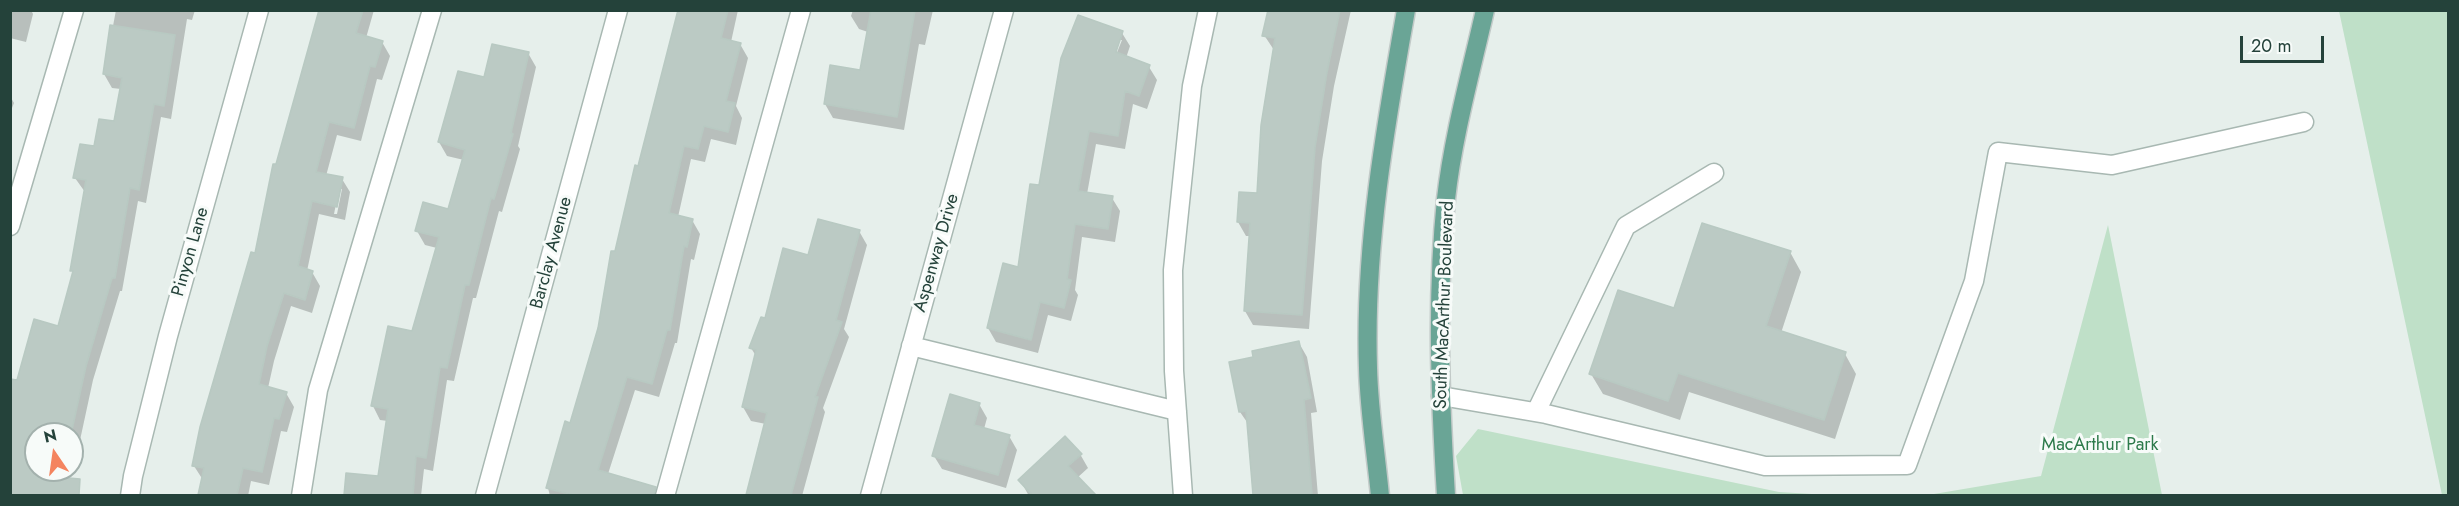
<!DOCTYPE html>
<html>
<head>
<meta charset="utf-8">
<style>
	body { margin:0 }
	#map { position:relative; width:2459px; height:506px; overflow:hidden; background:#e6efeb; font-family:Jost,sans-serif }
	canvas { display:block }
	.frame { position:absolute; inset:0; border:12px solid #24423a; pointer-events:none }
	.north { position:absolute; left:24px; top:422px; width:60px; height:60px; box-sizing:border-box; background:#f7fbf9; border:2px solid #a3b1ad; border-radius:50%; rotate:347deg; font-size:16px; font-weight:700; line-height:24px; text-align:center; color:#24423a }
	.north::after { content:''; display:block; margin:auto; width:21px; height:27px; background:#f4845f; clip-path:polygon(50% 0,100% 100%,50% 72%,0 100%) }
	.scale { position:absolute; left:2240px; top:36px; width:84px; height:27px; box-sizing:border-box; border:3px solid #24423a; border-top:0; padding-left:8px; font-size:18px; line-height:21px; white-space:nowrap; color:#24423a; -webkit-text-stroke:4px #f7fbf9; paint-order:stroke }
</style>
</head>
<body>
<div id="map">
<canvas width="2459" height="506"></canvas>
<div class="frame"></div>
<div class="north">N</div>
<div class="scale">20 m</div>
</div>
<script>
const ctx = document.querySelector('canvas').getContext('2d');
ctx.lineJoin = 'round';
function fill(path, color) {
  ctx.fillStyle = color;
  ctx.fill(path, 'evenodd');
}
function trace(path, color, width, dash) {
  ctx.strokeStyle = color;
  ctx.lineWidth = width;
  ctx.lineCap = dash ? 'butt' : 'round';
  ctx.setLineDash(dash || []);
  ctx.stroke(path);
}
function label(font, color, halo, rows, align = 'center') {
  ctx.font = font + ' Jost,sans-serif';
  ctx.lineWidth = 6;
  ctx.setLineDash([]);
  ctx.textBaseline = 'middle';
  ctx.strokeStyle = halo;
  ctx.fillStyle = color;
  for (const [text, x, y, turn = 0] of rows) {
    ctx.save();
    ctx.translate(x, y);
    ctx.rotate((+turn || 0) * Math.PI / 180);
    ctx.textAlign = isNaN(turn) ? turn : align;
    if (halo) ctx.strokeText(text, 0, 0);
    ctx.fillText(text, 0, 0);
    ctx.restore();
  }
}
fill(new Path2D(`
	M 2339,11 L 2448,11 L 2448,495 L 2442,495 Z
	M 2108,225 L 2162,495 L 1928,495 L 2041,476 Z
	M 1478,429 L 1779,492 L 1828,495 L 1463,495 L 1456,456 Z`), '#bfe0c8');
fill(new Path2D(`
	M 10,10 L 31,10 L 33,14 L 26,42 L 10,38 Z
	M 116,10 L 195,10 L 192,20 L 187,19 L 171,119 L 161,117 L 146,203 L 138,201 L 122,291 L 120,291 L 93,380 L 74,468 L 72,434 L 36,434 L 36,470 L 69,470 L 67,496 L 10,496 L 10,385 L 19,382 L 59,327 L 74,274 L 72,270 L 85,192 L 75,178 L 115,123 L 121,89 L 112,88 L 104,74 Z
	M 321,10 L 374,10 L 366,38 L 382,42 L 390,56 L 382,80 L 377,79 L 361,141 L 337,135 L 326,176 L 342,179 L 350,192 L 345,220 L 319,214 L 307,271 L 312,272 L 320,286 L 312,313 L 291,306 L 274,361 L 268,388 L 286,393 L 294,407 L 287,432 L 281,431 L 269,485 L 251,481 L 248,496 L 200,496 L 203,480 L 194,466 L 257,255 L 277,166 ZM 339,189 L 342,189 L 337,214 L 334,214 Z
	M 679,10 L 738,10 L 731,42 L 740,44 L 748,58 L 736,106 L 742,118 L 736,145 L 711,139 L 705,162 L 691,159 L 678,217 L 692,220 L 700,234 L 694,260 L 691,259 L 677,343 L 675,343 L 659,397 L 635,390 L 608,474 L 632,493 L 632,496 L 550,496 L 548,488 L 571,425 L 599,328 Z
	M 853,10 L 933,10 L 925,45 L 919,44 L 904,130 L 833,118 L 825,104 L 861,72 L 868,32 L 859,29 L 851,16 Z
	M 1285,10 L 1351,10 L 1334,86 L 1322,161 L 1309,329 L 1253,325 L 1245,311 L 1251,236 L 1246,236 L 1238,222 L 1259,195 L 1274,50 L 1264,35 Z
	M 1122,33 L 1130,46 L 1126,58 L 1149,67 L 1157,80 L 1147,109 L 1133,104 L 1125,149 L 1096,144 L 1087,194 L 1112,198 L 1120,211 L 1115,242 L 1082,237 L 1075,290 L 1078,295 L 1071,321 L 1048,315 L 1038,353 L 996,342 L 988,328 L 1019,269 L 1040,187 ZM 1118,40 L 1122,40 L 1114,60 Z
	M 528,53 L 536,67 L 518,146 L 520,149 L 502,212 L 499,211 L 476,298 L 473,298 L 454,381 L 447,380 L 433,471 L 424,469 L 421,496 L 345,496 L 348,475 L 379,478 L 388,421 L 380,420 L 373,406 L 413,333 L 437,248 L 425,245 L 417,231 L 449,211 L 464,160 L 447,156 L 439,142 L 486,79 Z
	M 10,96 L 14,103 L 10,113 Z
	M 859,231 L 867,245 L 844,329 L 849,337 L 823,408 L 825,412 L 802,496 L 748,496 L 766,424 L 751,421 L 743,407 L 756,356 L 751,348 L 766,320 L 809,257 Z
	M 1790,252 L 1801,272 L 1781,333 L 1845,354 L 1856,374 L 1835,439 L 1689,392 L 1680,420 L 1603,394 L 1591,374 L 1675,310 Z
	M 1299,343 L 1307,357 L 1317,412 L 1311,413 L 1318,496 L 1255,496 L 1249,425 L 1240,412 L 1255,359 Z
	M 979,404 L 987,418 L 984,429 L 1009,436 L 1017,450 L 1006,488 L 942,469 L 934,456 Z
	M 1080,454 L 1088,468 L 1077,478 L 1094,496 L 1029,496 L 1020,480 Z`), '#0003');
const building = new Path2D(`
	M 319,10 L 363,10 L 356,33 L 383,41 L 375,67 L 370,66 L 354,128 L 329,122 L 316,172 L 343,177 L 337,207 L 312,201 L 298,266 L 313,271 L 305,300 L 284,293 L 267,346 L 259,384 L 287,392 L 279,419 L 274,418 L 262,472 L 243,468 L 237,495 L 198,495 L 204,468 L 192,466 L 200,427 L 251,252 L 255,253 L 273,164 L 276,164 Z
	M 678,10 L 728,10 L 721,38 L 741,43 L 726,101 L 735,103 L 728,132 L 704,126 L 698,149 L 684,146 L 669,213 L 693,219 L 687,247 L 684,246 L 670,330 L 667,330 L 652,384 L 627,377 L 598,470 L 656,487 L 654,495 L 573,495 L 546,488 L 565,421 L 570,423 L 598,328 L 611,251 L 615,251 L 635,165 L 638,166 Z
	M 871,10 L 915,10 L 897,117 L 824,104 L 830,65 L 860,70 Z
	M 1268,10 L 1340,10 L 1327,72 L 1315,147 L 1302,315 L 1244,311 L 1250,223 L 1237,222 L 1239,192 L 1257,193 L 1261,125 L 1275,38 L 1262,36 Z
	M 1078,15 L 1123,31 L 1116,52 L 1150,65 L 1139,96 L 1125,91 L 1118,136 L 1089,131 L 1078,191 L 1113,196 L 1108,229 L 1075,224 L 1067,279 L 1071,280 L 1064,308 L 1040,302 L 1031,340 L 987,328 L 1003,263 L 1018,267 L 1030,184 L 1039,185 L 1061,58 Z
	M 110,25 L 175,35 L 164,106 L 154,104 L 139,190 L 130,188 L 115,278 L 112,278 L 86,366 L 71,434 L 36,434 L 36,475 L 80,479 L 79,495 L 10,495 L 10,379 L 17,380 L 34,319 L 58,326 L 73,271 L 70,271 L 86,180 L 73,178 L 80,144 L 94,146 L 99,119 L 114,121 L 122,78 L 103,74 Z
	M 492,44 L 529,52 L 511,133 L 513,134 L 494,199 L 491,198 L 469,285 L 465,285 L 447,368 L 440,367 L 426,458 L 416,456 L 413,495 L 344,495 L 346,473 L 378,476 L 388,409 L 371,406 L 388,326 L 412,331 L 439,237 L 415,231 L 423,202 L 448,209 L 465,150 L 438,142 L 458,71 L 484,77 Z
	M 818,219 L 860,230 L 836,320 L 842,322 L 815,397 L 818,397 L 791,495 L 746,495 L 767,413 L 742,407 L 756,350 L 749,348 L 761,317 L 765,318 L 783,248 L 808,255 Z
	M 1702,223 L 1791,251 L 1766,326 L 1846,352 L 1824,420 L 1678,373 L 1668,401 L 1589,374 L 1618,290 L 1674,308 Z
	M 1299,341 L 1311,398 L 1304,400 L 1312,495 L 1253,495 L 1246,411 L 1239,412 L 1229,362 L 1253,357 L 1252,351 Z
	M 950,394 L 980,403 L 974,425 L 1010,435 L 998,475 L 932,456 Z
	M 1065,436 L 1082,454 L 1068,466 L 1096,495 L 1032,495 L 1018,480 Z`);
fill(building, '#bbcac4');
trace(building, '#b8c9c2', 1.5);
const minor = new Path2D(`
	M 10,226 L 74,10
	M 911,346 L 1177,411
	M 1441,396 L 1546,414 L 1765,466 L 1907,465 L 1974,281 L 1998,152 L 2112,165 L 2304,122
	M 1536,412 L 1626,226 L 1714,173
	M 130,496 L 133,476 L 168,336 L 259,10
	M 301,496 L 318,390 L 432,10
	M 485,496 L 618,10
	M 665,496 L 801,10
	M 870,496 L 1004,10
	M 1183,496 L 1174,371 L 1173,270 L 1192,86 L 1208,10`);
const major = new Path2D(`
	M 1380,496 C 1376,453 1369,411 1368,368 C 1364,248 1385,128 1406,10
	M 1446,496 C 1440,397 1436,297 1446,199 C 1453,136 1471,72 1485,10`);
trace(minor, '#a8b8b2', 21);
trace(major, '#c2cac8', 21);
trace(minor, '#fff', 18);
trace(major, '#6aa596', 18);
label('18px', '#24423a', '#f7fbf9', [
	["Pinyon Lane",191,252,-74],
	["Barclay Avenue",552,253,-75],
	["Aspenway Drive",937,253,-74],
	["South MacArthur Boulevard",1445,305,-88]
]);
label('18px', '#2d7a4b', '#f7fbf9', [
	["MacArthur Park",2100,446]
]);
</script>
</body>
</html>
